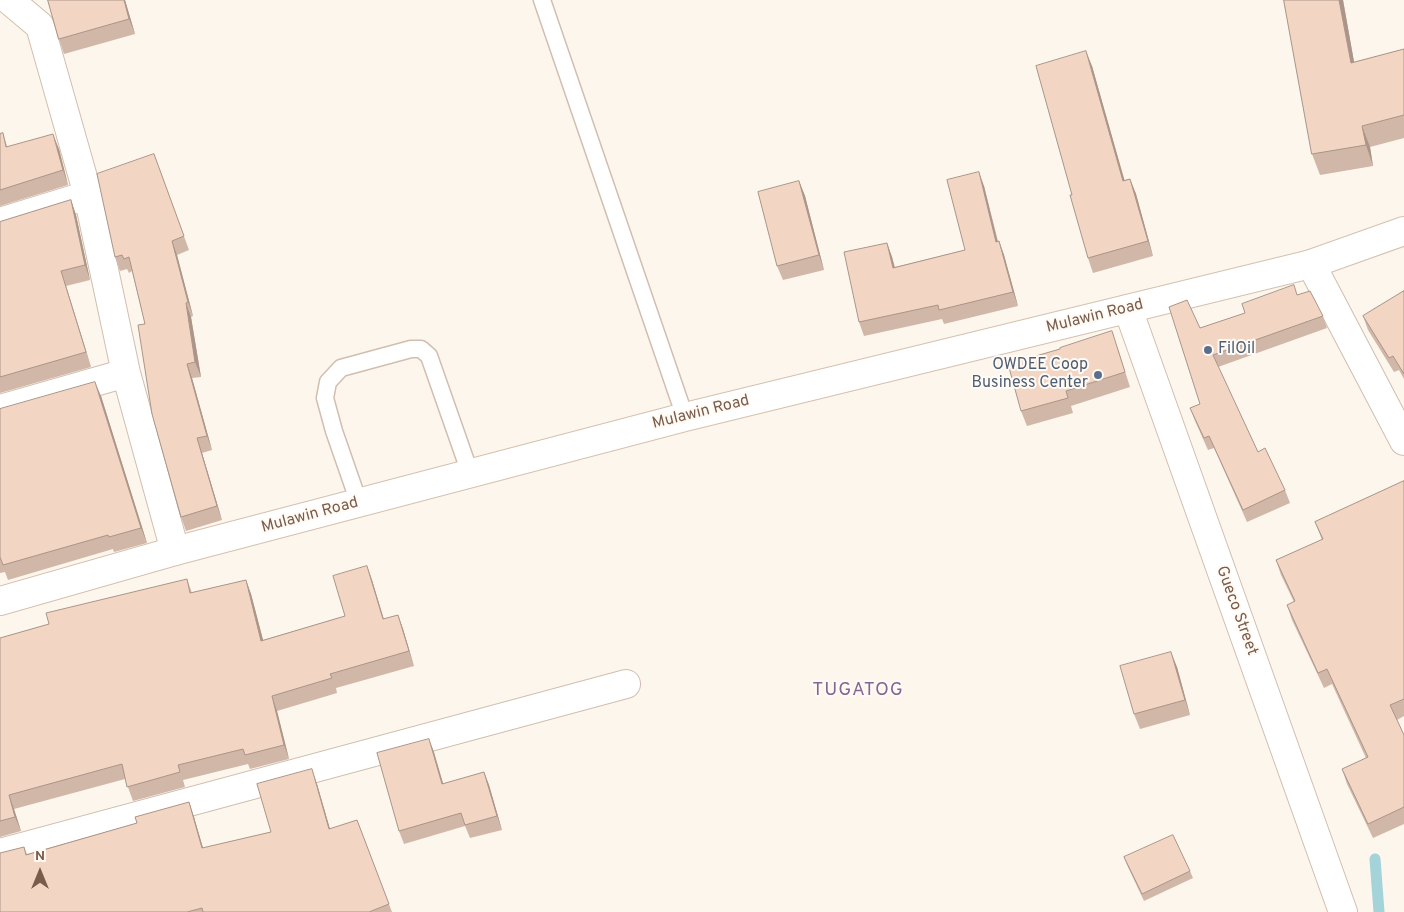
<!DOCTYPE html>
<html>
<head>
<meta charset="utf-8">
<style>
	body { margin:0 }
	#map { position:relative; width:1404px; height:912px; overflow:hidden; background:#fdf6ec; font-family:Overpass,sans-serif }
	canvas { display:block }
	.north { position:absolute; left:15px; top:847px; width:50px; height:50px; -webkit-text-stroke:4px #fffaf3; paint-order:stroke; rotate:0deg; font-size:14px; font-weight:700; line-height:20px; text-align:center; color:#7a5c4d }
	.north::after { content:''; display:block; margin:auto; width:18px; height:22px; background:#7a5c4d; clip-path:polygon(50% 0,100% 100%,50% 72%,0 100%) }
</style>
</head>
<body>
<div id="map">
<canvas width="1404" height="912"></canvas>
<div class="north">N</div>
</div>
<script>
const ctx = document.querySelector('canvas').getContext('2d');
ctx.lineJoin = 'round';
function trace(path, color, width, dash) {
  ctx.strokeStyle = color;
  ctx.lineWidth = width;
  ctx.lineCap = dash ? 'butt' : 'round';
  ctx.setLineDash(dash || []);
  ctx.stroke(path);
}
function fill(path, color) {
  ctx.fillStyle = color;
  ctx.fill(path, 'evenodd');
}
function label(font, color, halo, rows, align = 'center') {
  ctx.font = font + ' Overpass,sans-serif';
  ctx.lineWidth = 4;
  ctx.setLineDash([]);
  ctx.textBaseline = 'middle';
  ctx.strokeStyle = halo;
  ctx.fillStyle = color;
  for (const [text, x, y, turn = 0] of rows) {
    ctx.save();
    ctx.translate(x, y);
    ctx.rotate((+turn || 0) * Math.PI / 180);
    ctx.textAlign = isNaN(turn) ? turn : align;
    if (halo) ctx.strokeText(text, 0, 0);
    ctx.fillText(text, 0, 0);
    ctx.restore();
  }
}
trace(new Path2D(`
	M 1375,859 L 1379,912`), '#a5d3da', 11);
const lane = new Path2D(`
	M 542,0 L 685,417
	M 359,503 L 334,431 L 325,398 L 328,382 L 341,368 L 411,349 L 421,349 L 429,356 L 470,473`);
const street = new Path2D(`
	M 9,0 L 40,26 L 88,195 L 126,373 L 175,551
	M 0,222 L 88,195
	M 1311,264 L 1404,441
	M 1128,309 L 1343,912
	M 0,409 L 126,373
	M 0,853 L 626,684`);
const secondary = new Path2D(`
	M 0,601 L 175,551 L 685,417 L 1311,264 L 1404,231`);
trace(lane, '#d1beb0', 19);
trace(street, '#d1beb0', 30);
trace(secondary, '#d6c0b0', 30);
trace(lane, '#fff', 16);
trace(street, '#fff', 28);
trace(secondary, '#fff', 28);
fill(new Path2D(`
	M 48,0 L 125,0 L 135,34 L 64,54 L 59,39 Z
	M 1284,0 L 1343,0 L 1354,62 L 1404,49 L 1404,138 L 1370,147 L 1373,166 L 1320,175 L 1312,154 Z
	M 1092,66 L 1124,180 L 1130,179 L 1136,194 L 1153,256 L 1093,273 L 1088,258 L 1072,195 Z
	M 3,133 L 7,146 L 59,149 L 68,185 L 0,206 L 0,134 Z
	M 154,154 L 189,250 L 177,255 L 193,316 L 191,317 L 201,377 L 192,378 L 212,450 L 202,453 L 222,520 L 186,531 L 181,517 L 145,324 L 132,271 L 129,273 L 127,269 L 120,271 L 115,257 Z
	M 799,181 L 805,196 L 824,270 L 783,280 L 777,266 Z
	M 984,186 L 998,241 L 999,241 L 1004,255 L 1018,306 L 944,324 L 942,319 L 864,336 L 859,322 L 887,243 L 892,257 L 895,267 L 965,250 Z
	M 71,200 L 76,215 L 90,280 L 66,286 L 91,367 L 0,393 L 0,222 Z
	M 1404,291 L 1404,379 L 1399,370 L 1394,372 L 1368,330 L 1363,316 Z
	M 1323,316 L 1327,328 L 1218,367 L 1258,452 L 1285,490 L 1290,503 L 1247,522 L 1214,448 L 1208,450 L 1195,421 L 1190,408 L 1200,404 L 1200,328 Z
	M 1117,346 L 1130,387 L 1071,406 L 1073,413 L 1027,426 L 1021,411 Z
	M 101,396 L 147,543 L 114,552 L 113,549 L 8,580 L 5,572 L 0,573 L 0,409 Z
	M 1404,481 L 1404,716 L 1397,720 L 1404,735 L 1404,824 L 1373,838 L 1347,784 L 1342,769 L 1366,758 L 1332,684 L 1324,688 L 1292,620 L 1287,605 L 1294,602 L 1281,575 L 1276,560 L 1322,540 L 1315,522 Z
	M 367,566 L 372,580 L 384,619 L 398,615 L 403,629 L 414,666 L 336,688 L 337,693 L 277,711 L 289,759 L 250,769 L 248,764 L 183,780 L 185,787 L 133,801 L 125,779 L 14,809 L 21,831 L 0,837 L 0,638 L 49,624 L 187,579 L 192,593 L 246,580 L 251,594 L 263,640 L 345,616 Z
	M 1177,667 L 1190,715 L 1140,729 L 1134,714 Z
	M 429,739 L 443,784 L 484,772 L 489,785 L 502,830 L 470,838 L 465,826 L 404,844 L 399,831 Z
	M 317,784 L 330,829 L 357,820 L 392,912 L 0,912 L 24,847 L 27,854 L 137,823 L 189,802 L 194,817 L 203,848 L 271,832 Z
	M 1124,857 L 1190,871 L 1193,878 L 1144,901 L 1127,865 Z`), '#d1b7a8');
fill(new Path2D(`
	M 124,0 L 125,0 L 135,34 L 129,19 Z
	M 1339,0 L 1343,0 L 1358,84 L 1351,63 Z
	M 1086,51 L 1092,66 L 1129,196 L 1123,181 Z
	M 1362,126 L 1370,147 L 1373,166 L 1366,145 Z
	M 53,134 L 59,149 L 68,185 L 63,170 Z
	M 979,172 L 984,186 L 1001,256 L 996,242 Z
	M 1130,179 L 1136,194 L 1153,256 L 1148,241 Z
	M 799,181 L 805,196 L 824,270 L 819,255 Z
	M 71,200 L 76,215 L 90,280 L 85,265 Z
	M 172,241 L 177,255 L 193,316 L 188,302 Z
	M 999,241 L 1004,255 L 1018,306 L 1013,292 Z
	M 887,243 L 892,257 L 898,282 L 893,268 Z
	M 61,271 L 66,286 L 91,367 L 86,352 Z
	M 186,303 L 191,317 L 201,377 L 195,362 Z
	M 187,364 L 192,378 L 212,450 L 207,436 Z
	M 95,382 L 101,396 L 147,543 L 141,528 Z
	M 197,438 L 202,453 L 222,520 L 217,506 Z
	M 367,566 L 372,580 L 388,634 L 383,619 Z
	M 246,580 L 251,594 L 267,655 L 261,641 Z
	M 398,615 L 403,629 L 414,666 L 409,651 Z
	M 1171,652 L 1177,667 L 1190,715 L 1185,700 Z
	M 272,696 L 277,711 L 289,759 L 284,745 Z
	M 429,739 L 434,752 L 447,797 L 442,784 Z
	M 312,769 L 317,784 L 334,843 L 329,829 Z
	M 484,772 L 489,785 L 502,830 L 497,816 Z
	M 9,795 L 14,809 L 21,831 L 15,817 Z
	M 189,802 L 194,817 L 207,862 L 202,848 Z`), '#aa9588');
const building = new Path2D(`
	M 48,0 L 124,0 L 129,19 L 59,39 Z
	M 1284,0 L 1339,0 L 1351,63 L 1404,49 L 1404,115 L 1362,126 L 1366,145 L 1312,154 Z
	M 1086,51 L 1123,181 L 1130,179 L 1148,241 L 1088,258 L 1070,195 L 1072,195 L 1036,66 Z
	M 3,133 L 6,147 L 53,134 L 63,170 L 0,190 L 0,134 Z
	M 154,154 L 184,236 L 172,241 L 188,302 L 186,303 L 195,362 L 187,364 L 207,436 L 197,438 L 217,506 L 181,517 L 152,414 L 138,325 L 145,324 L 129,257 L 124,259 L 122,255 L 115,257 L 97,174 Z
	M 979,172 L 996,242 L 999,241 L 1013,292 L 939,310 L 938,305 L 859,322 L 844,252 L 887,243 L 893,268 L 965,250 L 947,180 Z
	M 799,181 L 819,255 L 777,266 L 758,192 Z
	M 71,200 L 85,265 L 61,271 L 86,352 L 0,377 L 0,222 Z
	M 1294,285 L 1297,295 L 1310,291 L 1323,316 L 1213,355 L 1258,452 L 1265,448 L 1285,490 L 1243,510 L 1209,436 L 1204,438 L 1190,408 L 1200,404 L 1169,307 L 1187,300 L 1200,328 L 1245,313 L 1242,304 Z
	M 1404,291 L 1404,374 L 1393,356 L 1389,358 L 1363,316 Z
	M 1112,331 L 1125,372 L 1066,391 L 1068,398 L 1021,411 L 1008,364 L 1060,349 L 1060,348 Z
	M 95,382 L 141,528 L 109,537 L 108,535 L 3,565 L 0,557 L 0,409 Z
	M 1404,481 L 1404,699 L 1390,705 L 1404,735 L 1404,807 L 1368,824 L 1342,769 L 1368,757 L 1327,669 L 1318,673 L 1287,605 L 1295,601 L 1276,560 L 1323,539 L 1315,522 Z
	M 367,566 L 383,619 L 398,615 L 409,651 L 330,674 L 332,678 L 272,696 L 284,745 L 245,755 L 243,749 L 178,765 L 180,772 L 127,787 L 122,764 L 9,795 L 15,817 L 0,821 L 0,638 L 49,624 L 46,613 L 187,579 L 190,593 L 246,580 L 261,641 L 345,616 L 333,576 Z
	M 1171,652 L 1185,700 L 1134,714 L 1120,666 Z
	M 429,739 L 442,784 L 484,772 L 497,816 L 465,825 L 461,813 L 399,831 L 377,753 Z
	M 312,769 L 329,829 L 357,820 L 389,904 L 369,912 L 203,912 L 202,908 L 187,912 L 0,912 L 0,853 L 24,847 L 26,855 L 137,823 L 135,817 L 189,802 L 202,848 L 271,832 L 257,784 Z
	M 1173,835 L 1190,871 L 1142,894 L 1124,857 Z`);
fill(building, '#f3d5c3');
trace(building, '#aa9588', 1);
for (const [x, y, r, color] of [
	[1208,350,5,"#5c6f8a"],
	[1098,375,5,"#5c6f8a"]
]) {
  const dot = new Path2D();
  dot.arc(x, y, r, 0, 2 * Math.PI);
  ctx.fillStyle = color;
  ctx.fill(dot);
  trace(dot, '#fffaf3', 2);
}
label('16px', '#7a5c4d', '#fffaf3', [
	["Mulawin Road",1095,317,-14],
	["Mulawin Road",701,413,-14],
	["Mulawin Road",310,516,-15],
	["Gueco Street",1236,611,70]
]);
label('16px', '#4e5e75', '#fffaf3', [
	["FilOil",1218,350],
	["OWDEE Coop",1088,366,"right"],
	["Business Center",1088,384,"right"]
], 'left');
ctx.letterSpacing = '1px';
label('19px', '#846695', '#fffaf3', [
	["TUGATOG",858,691]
]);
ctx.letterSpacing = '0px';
</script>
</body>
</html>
